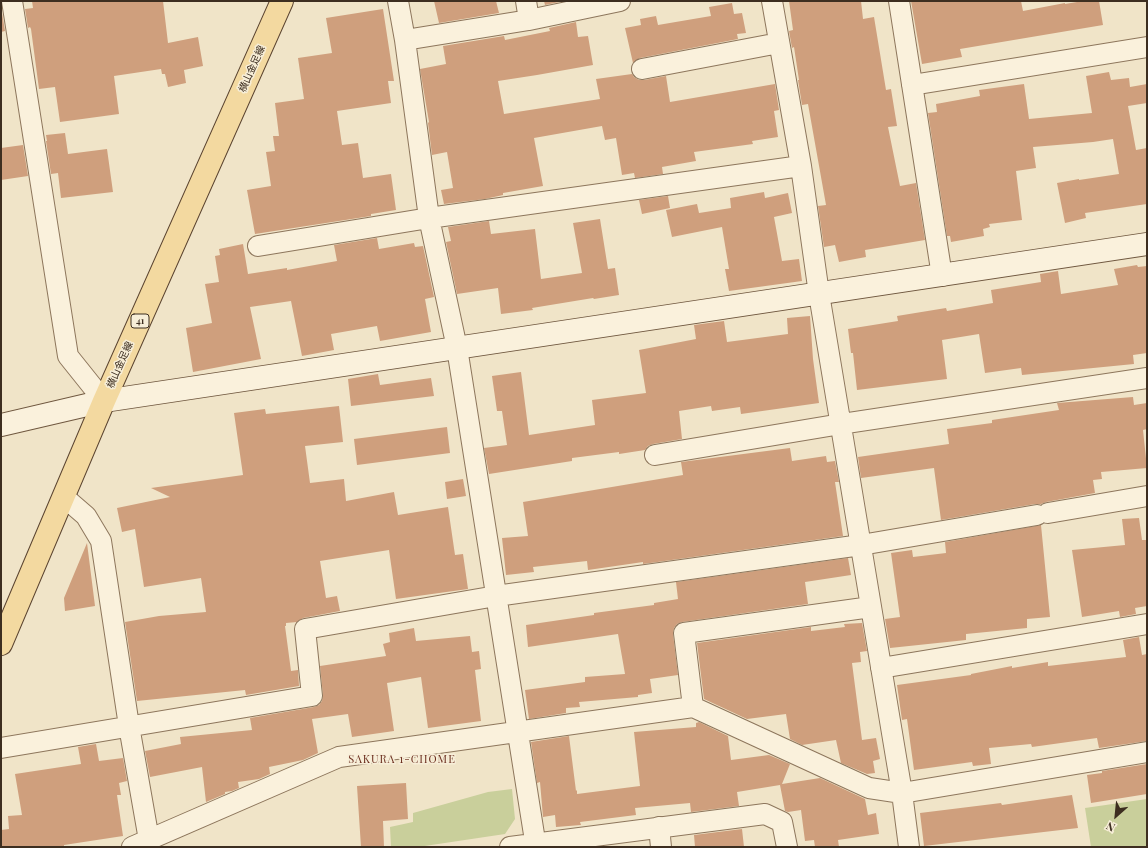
<!DOCTYPE html>
<html>
<head>
<meta charset="utf-8">
<style>
	body { margin:0 }
	#map { position:relative; width:1148px; height:848px; overflow:hidden; background:#f0e4c8; font-family:"Playfair Display",serif }
	canvas { display:block }
	.frame { position:absolute; inset:0; border:2px solid #3d2e20; pointer-events:none }
	.north { position:absolute; left:1096px; top:796px; width:40px; height:40px; -webkit-text-stroke:3px #f7eed8; paint-order:stroke; rotate:207deg; font-size:11px; font-weight:700; line-height:16px; text-align:center; color:#3d2e20 }
	.north::after { content:''; display:block; margin:auto; width:14px; height:18px; background:#3d2e20; clip-path:polygon(50% 0,100% 100%,50% 72%,0 100%) }
</style>
</head>
<body>
<div id="map">
<canvas width="1148" height="848"></canvas>
<div class="frame"></div>
<div class="north">N</div>
</div>
<script>
const ctx = document.querySelector('canvas').getContext('2d');
ctx.lineJoin = 'round';
function fill(path, color) {
  ctx.fillStyle = color;
  ctx.fill(path, 'evenodd');
}
function trace(path, color, width, dash) {
  ctx.strokeStyle = color;
  ctx.lineWidth = width;
  ctx.lineCap = dash ? 'butt' : 'round';
  ctx.setLineDash(dash || []);
  ctx.stroke(path);
}
function label(font, color, halo, rows, align = 'center') {
  ctx.font = font + ' "Playfair Display","Noto Sans JP",serif';
  ctx.lineWidth = 3;
  ctx.setLineDash([]);
  ctx.textBaseline = 'middle';
  ctx.strokeStyle = halo;
  ctx.fillStyle = color;
  for (const [text, x, y, turn = 0] of rows) {
    ctx.save();
    ctx.translate(x, y);
    ctx.rotate((+turn || 0) * Math.PI / 180);
    ctx.textAlign = isNaN(turn) ? turn : align;
    if (halo) ctx.strokeText(text, 0, 0);
    ctx.fillText(text, 0, 0);
    ctx.restore();
  }
}
fill(new Path2D(`
	M 512,789 L 515,819 L 505,834 L 418,847 L 391,847 L 390,827 L 413,822 L 413,813 L 488,792 Z
	M 1147,799 L 1147,847 L 1091,847 L 1085,808 Z`), '#c9cf9b');
fill(new Path2D(`
	M 32,1 L 163,1 L 168,43 L 198,37 L 203,66 L 184,70 L 186,83 L 168,87 L 165,74 L 162,74 L 161,69 L 114,76 L 119,114 L 60,122 L 55,87 L 39,89 L 31,29 L 30,27 L 28,28 L 25,9 L 33,8 Z
	M 434,1 L 496,1 L 499,13 L 439,23 Z
	M 544,1 L 564,1 L 545,5 Z
	M 789,1 L 861,1 L 863,19 L 874,17 L 886,90 L 891,89 L 897,126 L 888,127 L 900,186 L 916,183 L 925,240 L 865,250 L 866,257 L 839,262 L 835,245 L 824,247 L 818,206 L 826,205 L 808,104 L 802,105 L 798,80 L 799,80 L 794,47 L 792,48 L 789,31 L 793,30 Z
	M 911,1 L 1021,1 L 1023,11 L 1065,3 L 1065,4 L 1083,1 L 1099,1 L 1103,25 L 960,49 L 962,57 L 922,64 Z
	M 732,3 L 734,14 L 742,13 L 746,33 L 737,34 L 738,39 L 640,58 L 633,63 L 625,28 L 641,25 L 640,19 L 656,16 L 658,25 L 711,16 L 709,7 Z
	M 383,9 L 394,81 L 388,81 L 391,103 L 337,111 L 342,145 L 358,143 L 363,178 L 391,174 L 396,210 L 371,214 L 371,216 L 255,234 L 247,190 L 271,186 L 266,152 L 275,151 L 273,136 L 279,136 L 275,103 L 304,99 L 298,58 L 332,53 L 326,18 Z
	M 1,13 L 2,13 L 5,31 L 1,32 Z
	M 576,22 L 578,37 L 588,36 L 593,65 L 537,75 L 498,81 L 504,114 L 600,99 L 596,79 L 632,74 L 634,77 L 639,80 L 644,80 L 666,76 L 670,102 L 775,84 L 779,110 L 774,111 L 778,137 L 752,141 L 753,144 L 694,152 L 696,161 L 662,167 L 663,174 L 635,178 L 634,173 L 622,175 L 616,138 L 605,140 L 602,126 L 534,138 L 543,186 L 503,193 L 503,195 L 485,199 L 444,204 L 441,190 L 453,188 L 447,152 L 432,155 L 428,123 L 429,122 L 420,69 L 446,64 L 443,46 L 504,36 L 505,40 L 550,31 L 549,28 Z
	M 1109,72 L 1111,80 L 1129,78 L 1130,87 L 1147,84 L 1147,103 L 1128,106 L 1136,150 L 1147,148 L 1147,204 L 1085,213 L 1086,218 L 1065,223 L 1057,183 L 1079,179 L 1079,180 L 1119,174 L 1113,139 L 1093,142 L 1033,147 L 1036,168 L 1016,171 L 1022,220 L 989,224 L 990,227 L 983,229 L 984,236 L 951,242 L 950,236 L 947,236 L 928,113 L 937,112 L 936,104 L 980,96 L 979,90 L 1024,84 L 1029,119 L 1092,113 L 1086,76 Z
	M 65,133 L 68,154 L 107,149 L 113,192 L 61,198 L 58,173 L 51,174 L 46,141 L 47,141 L 46,135 Z
	M 23,145 L 28,176 L 1,180 L 1,148 Z
	M 764,192 L 765,198 L 788,193 L 792,213 L 774,217 L 782,261 L 799,259 L 802,281 L 729,291 L 725,269 L 729,269 L 722,227 L 672,237 L 666,210 L 697,204 L 699,213 L 731,208 L 730,198 Z
	M 668,196 L 670,208 L 642,214 L 639,200 Z
	M 600,219 L 608,269 L 615,268 L 619,295 L 594,299 L 593,298 L 532,308 L 533,310 L 501,314 L 498,288 L 457,294 L 446,242 L 451,241 L 448,227 L 489,221 L 491,234 L 535,229 L 541,279 L 582,273 L 573,223 Z
	M 377,238 L 379,249 L 414,243 L 415,247 L 423,246 L 434,297 L 425,299 L 431,332 L 380,341 L 377,326 L 331,334 L 334,350 L 302,356 L 291,301 L 250,307 L 261,359 L 193,372 L 186,328 L 212,323 L 205,284 L 219,282 L 215,256 L 220,255 L 219,249 L 243,244 L 248,274 L 287,268 L 287,270 L 337,261 L 334,245 Z
	M 1137,265 L 1138,267 L 1147,266 L 1147,353 L 1133,355 L 1134,364 L 1022,375 L 1021,368 L 985,373 L 979,334 L 942,340 L 947,379 L 857,390 L 853,353 L 851,353 L 848,329 L 898,321 L 897,316 L 946,308 L 947,311 L 993,303 L 991,290 L 1041,282 L 1040,274 L 1058,271 L 1061,294 L 1118,285 L 1114,269 Z
	M 810,316 L 813,359 L 819,403 L 741,414 L 740,407 L 712,411 L 711,406 L 679,411 L 682,439 L 653,444 L 648,446 L 645,450 L 619,454 L 619,452 L 572,458 L 572,461 L 489,474 L 484,448 L 507,445 L 502,411 L 497,411 L 492,376 L 521,372 L 529,435 L 595,425 L 592,400 L 646,393 L 639,350 L 696,339 L 694,325 L 724,321 L 727,342 L 788,334 L 787,318 Z
	M 378,374 L 380,385 L 431,378 L 434,396 L 351,406 L 348,379 Z
	M 1133,397 L 1134,405 L 1147,403 L 1147,429 L 1143,430 L 1147,468 L 1101,472 L 1102,479 L 1093,480 L 1095,493 L 1046,502 L 1041,504 L 1035,504 L 941,520 L 934,468 L 861,478 L 858,457 L 949,444 L 947,429 L 992,423 L 992,420 L 1059,410 L 1057,403 Z
	M 339,406 L 343,442 L 305,446 L 310,483 L 344,479 L 346,501 L 394,492 L 398,515 L 448,507 L 455,555 L 463,554 L 468,589 L 396,599 L 389,550 L 320,561 L 326,598 L 337,596 L 340,611 L 303,618 L 297,622 L 286,623 L 286,626 L 285,626 L 291,671 L 298,670 L 299,686 L 246,695 L 245,690 L 137,701 L 125,622 L 159,616 L 206,612 L 201,578 L 144,587 L 135,529 L 122,532 L 117,508 L 170,497 L 151,488 L 243,475 L 234,413 L 265,409 L 266,414 Z
	M 447,427 L 450,453 L 357,465 L 354,439 Z
	M 790,448 L 792,461 L 826,456 L 827,462 L 835,461 L 839,482 L 835,482 L 843,536 L 643,564 L 643,562 L 588,570 L 587,561 L 533,567 L 534,572 L 506,575 L 502,538 L 528,536 L 523,502 L 683,475 L 681,462 Z
	M 463,479 L 466,496 L 447,499 L 445,482 Z
	M 1139,518 L 1142,540 L 1147,540 L 1147,606 L 1135,608 L 1136,614 L 1120,617 L 1119,611 L 1082,617 L 1072,550 L 1125,545 L 1122,519 Z
	M 1041,525 L 1050,617 L 1027,619 L 1027,628 L 966,634 L 966,640 L 890,648 L 885,619 L 900,617 L 891,553 L 912,550 L 913,557 L 946,553 L 945,542 Z
	M 87,543 L 95,606 L 65,611 L 64,598 Z
	M 848,558 L 851,575 L 805,582 L 808,604 L 682,622 L 677,624 L 674,628 L 673,634 L 678,675 L 650,679 L 652,693 L 638,695 L 638,697 L 579,702 L 580,707 L 566,708 L 566,713 L 529,719 L 525,690 L 585,682 L 585,677 L 625,674 L 618,634 L 528,647 L 526,625 L 594,615 L 594,613 L 654,605 L 654,603 L 678,599 L 676,582 Z
	M 862,623 L 867,651 L 860,652 L 861,662 L 852,663 L 862,740 L 876,738 L 880,759 L 873,761 L 875,773 L 867,774 L 841,763 L 836,740 L 802,745 L 790,739 L 786,714 L 747,719 L 704,699 L 697,643 L 811,627 L 811,631 L 845,627 L 844,624 Z
	M 414,628 L 416,641 L 470,636 L 472,652 L 479,651 L 481,669 L 475,670 L 481,721 L 428,728 L 421,677 L 387,683 L 394,731 L 352,737 L 348,714 L 312,719 L 318,753 L 303,760 L 269,767 L 270,774 L 259,779 L 238,782 L 239,788 L 232,791 L 225,792 L 225,794 L 206,802 L 202,767 L 150,777 L 145,751 L 181,744 L 180,737 L 252,730 L 250,718 L 314,707 L 319,705 L 322,701 L 323,695 L 320,666 L 386,656 L 383,644 L 390,642 L 389,633 Z
	M 1139,637 L 1142,655 L 1147,654 L 1147,741 L 1099,748 L 1097,738 L 1032,747 L 1031,744 L 989,748 L 991,764 L 973,766 L 972,762 L 914,770 L 907,719 L 902,720 L 897,685 L 971,675 L 971,674 L 1012,666 L 1012,668 L 1048,662 L 1048,666 L 1126,657 L 1123,640 Z
	M 699,722 L 728,736 L 731,760 L 769,755 L 790,764 L 782,784 L 820,778 L 865,799 L 868,815 L 876,813 L 879,834 L 838,840 L 839,847 L 815,847 L 814,840 L 805,841 L 801,810 L 788,812 L 785,811 L 780,785 L 737,792 L 739,806 L 691,812 L 690,803 L 635,808 L 636,815 L 580,822 L 581,825 L 556,827 L 555,815 L 543,817 L 540,782 L 537,783 L 531,742 L 569,736 L 576,791 L 577,790 L 577,794 L 640,786 L 634,732 L 696,727 L 696,723 Z
	M 96,744 L 99,761 L 123,758 L 127,781 L 119,783 L 121,795 L 117,795 L 123,836 L 64,845 L 64,847 L 1,847 L 1,830 L 9,829 L 8,816 L 22,815 L 15,774 L 81,764 L 78,747 Z
	M 1147,764 L 1147,794 L 1091,803 L 1087,775 L 1102,773 L 1102,771 Z
	M 406,783 L 408,819 L 383,821 L 384,847 L 361,847 L 357,786 Z
	M 1072,795 L 1078,828 L 924,846 L 920,813 L 1001,803 L 1002,805 Z
	M 742,829 L 744,847 L 695,847 L 694,835 Z`), '#cf9f7d');
const street = new Path2D(`
	M 12,1 L 68,356 L 104,401
	M 398,1 L 405,40 L 429,218 L 457,348 L 536,847
	M 772,1 L 801,166 L 819,294 L 902,793 L 909,847
	M 899,1 L 942,276
	M 529,20 L 620,1
	M 405,40 L 529,20 L 526,1
	M 642,69 L 779,43
	M 912,85 L 1147,47
	M 258,246 L 429,218 L 801,166
	M 655,455 L 841,424 L 1147,378
	M 64,497 L 86,516 L 101,541 L 129,726 L 149,840
	M 1048,513 L 1147,496
	M 881,668 L 1147,624
	M 693,707 L 684,633 L 871,607
	M 1,748 L 312,696 L 305,629 L 496,596 L 861,545 L 1037,515
	M 659,827 L 661,847
	M 132,847 L 339,757 L 693,707 L 869,788 L 902,793 L 1147,752
	M 510,847 L 765,814 L 782,822 L 787,847`);
const secondary = new Path2D(`
	M 1,425 L 104,401 L 1147,244`);
const primary = new Path2D(`
	M 1,644 L 104,401 L 282,1`);
trace(street, '#8d765c', 22);
trace(secondary, '#6f573f', 24);
trace(primary, '#5b4430', 24);
trace(street, '#faf1dc', 20);
trace(secondary, '#faf1dc', 22);
trace(primary, '#f3d9a0', 22);
for (const [x, y, w] of [
	[140,321,18]
]) {
  const box = new Path2D();
  box.roundRect(x - w / 2, y - 7, w, 14, 3);
  ctx.fillStyle = '#f7eed8';
  ctx.fill(box);
  trace(box, '#3d2e20', 1);
}
label('bold 9px', '#3d2e20', null, [
	["41",140,321]
]);
label('10px', '#3d2e20', '#f7eed8', [
	["横山金足線",252,69,-66],
	["横山金足線",120,365,-66]
]);
ctx.letterSpacing = '1px';
label('11px', '#6b2e1e', '#f7eed8', [
	["SAKURA 1-CHOME",402,760]
]);
ctx.letterSpacing = '0px';
</script>
</body>
</html>
